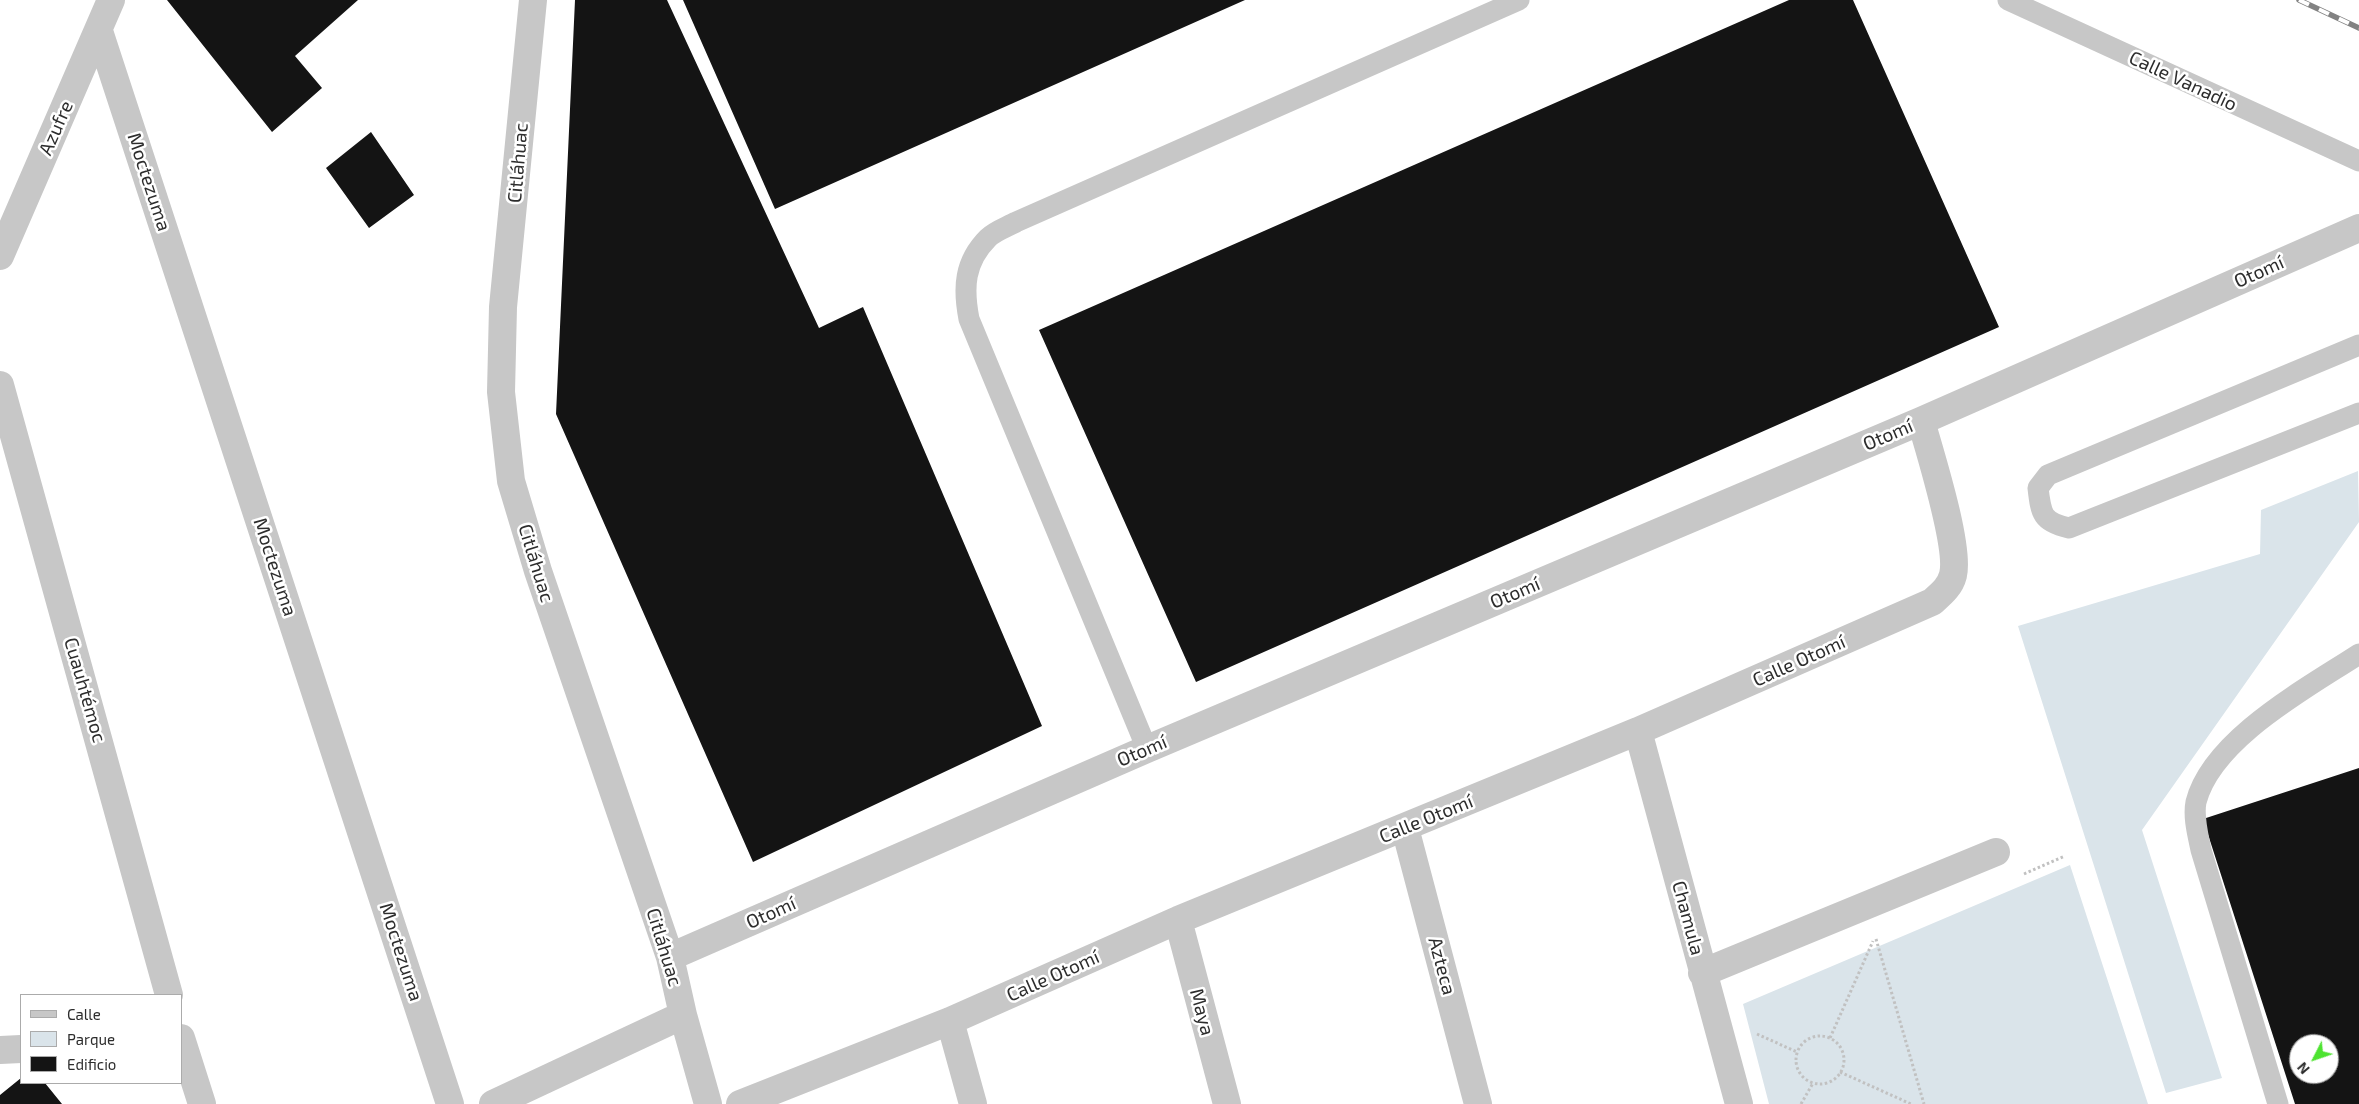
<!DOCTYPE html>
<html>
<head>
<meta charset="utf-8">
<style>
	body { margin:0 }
	#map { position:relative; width:2359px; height:1104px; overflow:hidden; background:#fff; font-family:"Exo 2",sans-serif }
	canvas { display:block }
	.legend { position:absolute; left:20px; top:994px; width:162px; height:90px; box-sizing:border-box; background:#fff; border:1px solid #ababab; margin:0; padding:6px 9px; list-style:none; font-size:15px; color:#2d2d2d }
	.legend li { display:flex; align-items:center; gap:10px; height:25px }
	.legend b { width:25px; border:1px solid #ababab }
	.north { position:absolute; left:2289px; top:1034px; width:50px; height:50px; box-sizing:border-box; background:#fff; border:1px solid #ababab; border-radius:50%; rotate:229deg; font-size:14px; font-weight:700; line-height:20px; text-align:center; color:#2d2d2d }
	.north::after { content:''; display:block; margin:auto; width:18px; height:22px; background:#4de330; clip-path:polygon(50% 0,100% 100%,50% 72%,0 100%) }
</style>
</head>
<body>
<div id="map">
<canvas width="2359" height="1104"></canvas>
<ul class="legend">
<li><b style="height:6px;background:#c7c7c7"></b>Calle</li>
<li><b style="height:14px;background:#dae4ea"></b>Parque</li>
<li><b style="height:14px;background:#141414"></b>Edificio</li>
</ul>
<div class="north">N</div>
</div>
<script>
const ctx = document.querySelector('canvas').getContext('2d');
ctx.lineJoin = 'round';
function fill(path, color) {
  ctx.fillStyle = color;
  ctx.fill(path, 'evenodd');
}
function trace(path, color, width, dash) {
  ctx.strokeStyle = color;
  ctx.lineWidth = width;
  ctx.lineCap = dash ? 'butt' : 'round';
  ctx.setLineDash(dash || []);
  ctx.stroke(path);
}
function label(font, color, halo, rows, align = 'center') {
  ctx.font = font + ' "Exo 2",sans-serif';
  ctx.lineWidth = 5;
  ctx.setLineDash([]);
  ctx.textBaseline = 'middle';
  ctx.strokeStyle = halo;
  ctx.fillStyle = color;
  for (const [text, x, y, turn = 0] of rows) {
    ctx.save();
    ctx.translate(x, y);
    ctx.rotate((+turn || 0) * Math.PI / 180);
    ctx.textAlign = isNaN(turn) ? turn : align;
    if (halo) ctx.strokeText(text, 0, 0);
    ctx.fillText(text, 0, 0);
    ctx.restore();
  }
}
fill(new Path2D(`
	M 2358,471 L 2359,522 L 2142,830 L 2222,1078 L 2166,1093 L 2018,626 L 2260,554 L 2261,510 Z
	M 2070,865 L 2148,1104 L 1769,1104 L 1743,1004 Z`), '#dae4ea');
fill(new Path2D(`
	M 167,0 L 358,0 L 295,56 L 322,88 L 272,132 Z
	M 575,0 L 667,0 L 819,328 L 863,307 L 1042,726 L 753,862 L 556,414 Z
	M 683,0 L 1245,0 L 775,209 Z
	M 1789,0 L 1853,0 L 1999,327 L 1196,682 L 1039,330 Z
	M 371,132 L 414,195 L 369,228 L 326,168 Z
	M 2359,768 L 2359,1104 L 2295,1104 L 2203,819 ZM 2299,1044 L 2329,1044 L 2329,1074 L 2299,1074 Z
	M 21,1078 L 21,1083 L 45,1083 L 62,1104 L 0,1104 L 0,1095 Z`), '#141414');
trace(new Path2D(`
	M 2024,874 L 2065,856
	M 1876,939 L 1924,1104
	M 1757,1034 L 1797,1052
	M1796 1060a24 24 0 1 1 48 0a24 24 0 1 1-48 0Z
	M 1830,1038 L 1873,941
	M 1840,1072 L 1911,1104
	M 1801,1104 L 1813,1083`), '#c1c1c1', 3, [2.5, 2.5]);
trace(new Path2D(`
	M 2008,0 L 2359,161
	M 2359,345 L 2048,475 L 2038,488 C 2041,514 2042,522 2069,528 L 2359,413
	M 1147,749 L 969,319 C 963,288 964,262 988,238 C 995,231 1007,227 1016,222 L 1519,0
	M 2278,1104 L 2201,850 C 2198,835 2193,817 2196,802 C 2212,739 2307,688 2359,654`), '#c7c7c7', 21);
trace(new Path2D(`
	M 533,0 L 503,307 L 501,392 L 511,481 L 538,571 L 670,957 L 683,1015 L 708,1104
	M 99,31 L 450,1104
	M 0,256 L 111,0
	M 0,385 L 169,995
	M 1638,731 L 1739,1104
	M 1405,828 L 1478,1104
	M 1178,920 L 1227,1104
	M 670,957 L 1147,749 L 1921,421 L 2359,228
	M 1702,973 L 1996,852
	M 950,1021 L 973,1104
	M 181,1038 L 202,1104
	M 0,1050 L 21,1049
	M 493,1104 L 683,1015
	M 740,1104 L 950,1021 L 1178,920 L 1638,731 L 1932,602 C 1941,594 1950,587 1953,575 C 1960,547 1930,453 1921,421`), '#c7c7c7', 28);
const rail = new Path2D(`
	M 2299,0 L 2359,28`);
trace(rail, '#828282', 5.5);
trace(rail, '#fff', 4, [11]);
label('19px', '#2d2d2d', '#fff', [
	["Calle Vanadio",2183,81,25],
	["Azufre",56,128,-66],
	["Citláhuac",518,163,-85],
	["Moctezuma",149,182,72],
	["Otomí",2259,272,-24],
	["Otomí",1888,435,-23],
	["Citláhuac",536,563,73],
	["Moctezuma",275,567,72],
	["Otomí",1515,593,-23],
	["Calle Otomí",1799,661,-24],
	["Cuauhtémoc",85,690,74],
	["Otomí",1142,751,-23],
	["Calle Otomí",1426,819,-22],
	["Otomí",771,913,-24],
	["Chamula",1688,918,75],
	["Citláhuac",664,947,73],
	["Moctezuma",401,952,72],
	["Azteca",1442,966,75],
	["Calle Otomí",1053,976,-24],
	["Maya",1202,1012,75]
]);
</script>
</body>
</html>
